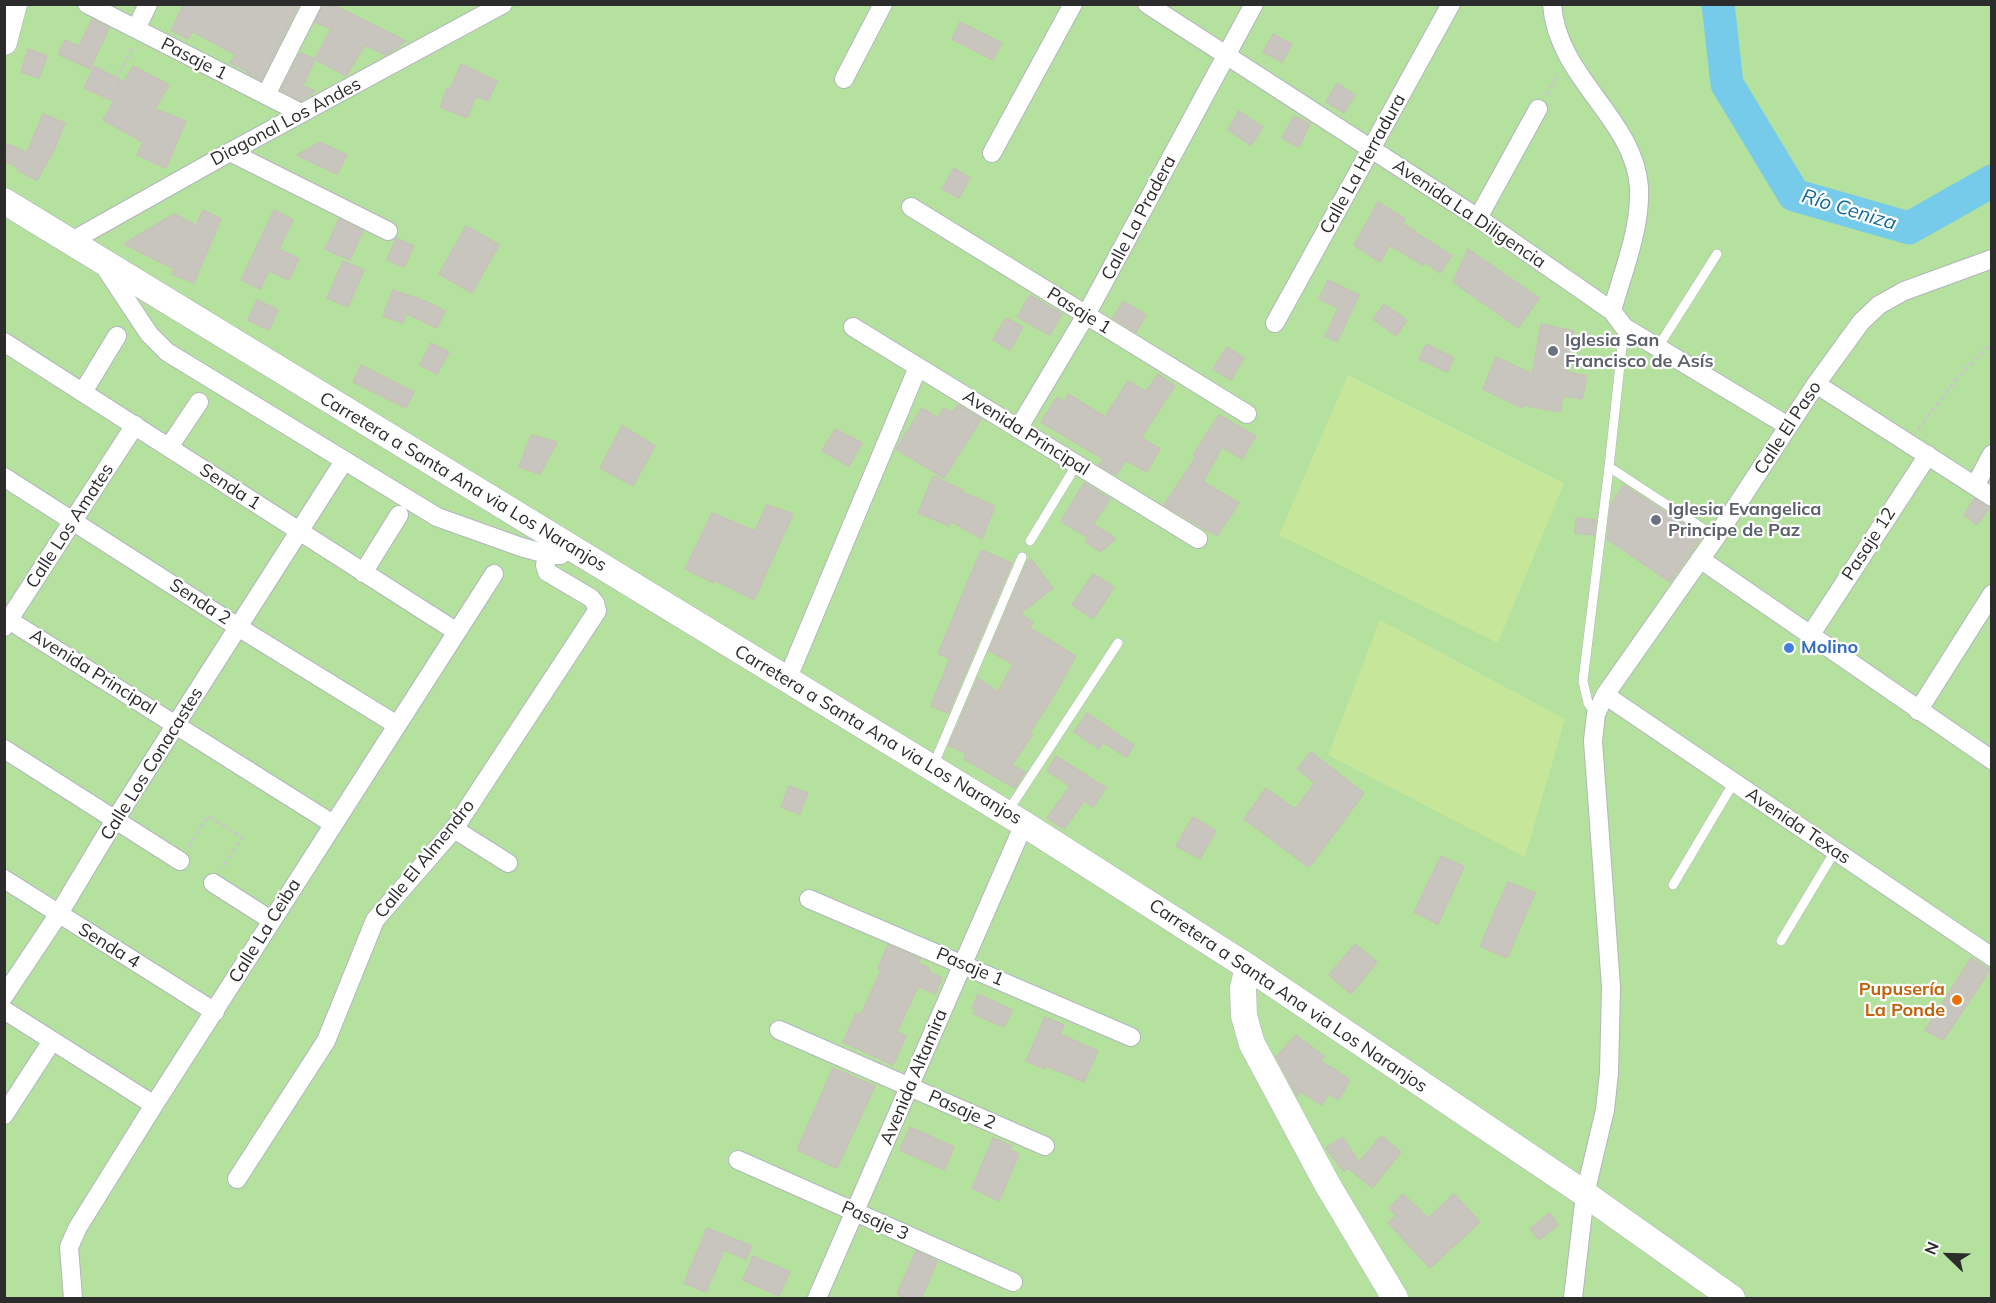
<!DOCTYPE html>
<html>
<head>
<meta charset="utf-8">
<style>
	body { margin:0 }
	#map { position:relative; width:1996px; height:1303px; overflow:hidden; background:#ede7df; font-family:Mulish,sans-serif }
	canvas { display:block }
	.frame { position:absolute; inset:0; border:6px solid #2c2c2c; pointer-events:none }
	.north { position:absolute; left:1918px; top:1225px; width:60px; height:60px; -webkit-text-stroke:4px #fff; paint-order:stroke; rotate:293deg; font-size:16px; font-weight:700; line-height:24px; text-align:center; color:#2c2c2c }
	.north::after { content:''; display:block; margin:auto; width:21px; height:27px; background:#2c2c2c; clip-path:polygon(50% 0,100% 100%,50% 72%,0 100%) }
</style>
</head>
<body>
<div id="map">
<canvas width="1996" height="1303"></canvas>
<div class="frame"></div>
<div class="north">N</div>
</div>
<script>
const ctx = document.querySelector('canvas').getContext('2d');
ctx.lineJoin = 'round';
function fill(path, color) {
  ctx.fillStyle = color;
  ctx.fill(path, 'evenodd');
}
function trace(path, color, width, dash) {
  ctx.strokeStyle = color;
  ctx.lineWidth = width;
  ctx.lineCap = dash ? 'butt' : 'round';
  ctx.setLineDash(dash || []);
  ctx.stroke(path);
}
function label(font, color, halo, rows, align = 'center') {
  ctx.font = font + ' Mulish,sans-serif';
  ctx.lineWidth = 4.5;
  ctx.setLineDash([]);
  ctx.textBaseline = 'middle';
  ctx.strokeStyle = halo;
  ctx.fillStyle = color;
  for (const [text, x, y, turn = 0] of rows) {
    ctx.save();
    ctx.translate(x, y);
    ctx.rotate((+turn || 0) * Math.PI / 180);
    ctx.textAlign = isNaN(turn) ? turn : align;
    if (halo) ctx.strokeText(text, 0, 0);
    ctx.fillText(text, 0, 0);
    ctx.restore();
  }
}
fill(new Path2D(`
	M 5,5 L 1991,5 L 1991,1298 L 5,1298 Z`), '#b4e19e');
fill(new Path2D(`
	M 1348,375 L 1564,483 L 1498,643 L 1279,535 Z
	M 1380,620 L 1565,719 L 1525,857 L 1328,755 Z`), '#c6e79a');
trace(new Path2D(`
	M 1718,4 L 1727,84 L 1794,195 L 1909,228 L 1992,181`), '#76cbea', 33);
const building = new Path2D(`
	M 184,4 L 299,4 L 261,80 L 246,72 L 247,71 L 230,63 L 236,55 L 192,31 L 188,39 L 171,30 Z
	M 323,4 L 331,4 L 406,41 L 386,55 L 365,45 L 346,76 L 315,59 L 331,29 L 315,22 Z
	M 92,19 L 109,28 L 90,69 L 58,54 L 65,40 L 79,46 Z
	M 960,22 L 1002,43 L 993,60 L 952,39 Z
	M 1273,34 L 1292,44 L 1282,62 L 1263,52 Z
	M 28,49 L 47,56 L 39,78 L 21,72 Z
	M 300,53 L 315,59 L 303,86 L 315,91 L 301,101 L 281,90 Z
	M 461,64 L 497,81 L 488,101 L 476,96 L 467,118 L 440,107 L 447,88 L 450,89 Z
	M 94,66 L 124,82 L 133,66 L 169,85 L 155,109 L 186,121 L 166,168 L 137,155 L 143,142 L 103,120 L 114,101 L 84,88 Z
	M 1337,83 L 1355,95 L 1344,113 L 1326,102 Z
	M 1239,111 L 1263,127 L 1251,145 L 1228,130 Z
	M 43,114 L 65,123 L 55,148 L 37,180 L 17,170 L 18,167 L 4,161 L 4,143 L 26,152 L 28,150 Z
	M 1294,116 L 1310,124 L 1299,147 L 1282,138 Z
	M 320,142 L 347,155 L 337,174 L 297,155 Z
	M 954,168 L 970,178 L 959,198 L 942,189 Z
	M 1378,202 L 1405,219 L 1403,224 L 1452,256 L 1440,273 L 1425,262 L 1423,265 L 1390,245 L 1380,262 L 1354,245 Z
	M 203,210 L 221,219 L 194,283 L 172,274 L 174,269 L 124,244 L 174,214 L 196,225 Z
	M 274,210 L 293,220 L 279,249 L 299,259 L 289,280 L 269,271 L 260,289 L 241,280 Z
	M 339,219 L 363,231 L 350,260 L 325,249 Z
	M 466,226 L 499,245 L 472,293 L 439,274 Z
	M 396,238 L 414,246 L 404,267 L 387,260 Z
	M 1468,249 L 1539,298 L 1518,328 L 1453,282 Z
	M 343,261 L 364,270 L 348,307 L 327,298 Z
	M 1328,280 L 1359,295 L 1337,342 L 1325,336 L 1338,308 L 1319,299 Z
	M 393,290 L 425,301 L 445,311 L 437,328 L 406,313 L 403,323 L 383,316 Z
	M 1030,295 L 1062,314 L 1050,335 L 1017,317 Z
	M 257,300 L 278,310 L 269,330 L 248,320 Z
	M 1123,301 L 1146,315 L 1136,332 L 1113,318 Z
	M 1384,304 L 1407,320 L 1396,336 L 1373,319 Z
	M 1006,318 L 1023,327 L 1010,350 L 993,340 Z
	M 1541,324 L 1574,331 L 1567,372 L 1587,376 L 1582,399 L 1563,396 L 1560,412 L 1522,405 L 1522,408 L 1483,389 L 1496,357 L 1532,374 Z
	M 431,343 L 449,352 L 437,374 L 420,365 Z
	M 1426,344 L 1454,358 L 1447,372 L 1419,359 Z
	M 1227,347 L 1244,358 L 1231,380 L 1213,369 Z
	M 361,365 L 414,392 L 406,408 L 353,382 Z
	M 1158,374 L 1175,386 L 1141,438 L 1160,449 L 1147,472 L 1126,460 L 1116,475 L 1099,465 L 1103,459 L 1041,422 L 1057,397 L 1064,402 L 1068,394 L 1105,417 L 1128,381 L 1146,392 Z
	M 958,405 L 981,419 L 944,478 L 896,449 L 922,408 L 938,418 L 944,408 L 952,413 Z
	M 1219,415 L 1256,436 L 1242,459 L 1222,447 L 1203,482 L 1239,503 L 1217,536 L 1164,505 L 1196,457 L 1193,455 Z
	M 622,426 L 655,446 L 633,486 L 600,468 Z
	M 835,429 L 862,443 L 849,466 L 822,451 Z
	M 531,435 L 557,442 L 540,474 L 519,467 Z
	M 933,476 L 963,490 L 962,492 L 995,506 L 982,539 L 951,521 L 949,526 L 918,513 Z
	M 1084,483 L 1110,499 L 1093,524 L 1116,539 L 1100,552 L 1085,541 L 1087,537 L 1061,521 Z
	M 1624,485 L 1702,536 L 1670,582 L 1607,539 L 1611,504 Z
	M 1974,499 L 1989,508 L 1977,525 L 1964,515 Z
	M 767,505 L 793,514 L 754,600 L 715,580 L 714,583 L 685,569 L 712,513 L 755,531 Z
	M 1576,518 L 1596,520 L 1594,535 L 1575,533 Z
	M 981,550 L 1012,563 L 948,713 L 931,706 L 950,658 L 938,654 Z
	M 1031,559 L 1053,588 L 1020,614 L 1033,622 L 1030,628 L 1076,656 L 1052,699 L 1029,734 L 1032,735 L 1012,765 L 1025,772 L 1015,788 L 964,759 L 966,754 L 949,745 L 978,678 L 998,692 L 1013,664 L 989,651 L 1027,562 Z
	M 1093,574 L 1114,587 L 1093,619 L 1072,605 Z
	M 1087,713 L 1134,745 L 1126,757 L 1103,742 L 1099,749 L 1074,732 Z
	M 1311,752 L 1364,793 L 1310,866 L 1307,866 L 1244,819 L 1266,788 L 1295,809 L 1315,783 L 1297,769 Z
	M 1056,756 L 1106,788 L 1093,807 L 1084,801 L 1064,829 L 1047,818 L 1070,786 L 1047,771 Z
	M 789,786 L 808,793 L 800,814 L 781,807 Z
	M 1193,817 L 1216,831 L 1200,859 L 1176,846 Z
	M 1441,856 L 1464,867 L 1438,924 L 1414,912 Z
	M 1508,882 L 1535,893 L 1507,958 L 1480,946 Z
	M 1355,944 L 1377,962 L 1351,994 L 1329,975 Z
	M 888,945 L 920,959 L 918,963 L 929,968 L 928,971 L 942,978 L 935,994 L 918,986 L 897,1032 L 906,1036 L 893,1065 L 843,1042 L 856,1013 L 861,1015 L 881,970 L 878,968 Z
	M 1971,958 L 1990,970 L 1943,1040 L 1925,1030 Z
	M 978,994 L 1012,1010 L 1004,1027 L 974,1014 L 976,1010 L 972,1008 Z
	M 1045,1017 L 1064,1025 L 1060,1034 L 1098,1051 L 1084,1082 L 1046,1066 L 1045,1069 L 1026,1061 Z
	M 1296,1035 L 1324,1056 L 1321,1061 L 1350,1080 L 1338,1100 L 1329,1094 L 1322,1105 L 1300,1091 L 1297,1096 L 1276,1057 Z
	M 833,1068 L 875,1086 L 837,1168 L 797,1150 Z
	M 910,1127 L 954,1147 L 944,1170 L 900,1150 Z
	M 1381,1136 L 1401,1152 L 1372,1188 L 1348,1168 L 1344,1172 L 1326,1148 L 1342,1137 L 1359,1162 Z
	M 993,1138 L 1012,1146 L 1010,1150 L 1019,1154 L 999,1201 L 972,1188 Z
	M 1403,1194 L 1428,1218 L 1454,1194 L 1480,1222 L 1430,1268 L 1388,1223 L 1396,1216 L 1389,1208 Z
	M 1549,1213 L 1558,1225 L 1539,1240 L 1530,1229 Z
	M 707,1228 L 752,1246 L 746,1259 L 724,1250 L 706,1292 L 684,1283 Z
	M 916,1251 L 937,1261 L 921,1299 L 908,1299 L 897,1294 Z
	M 753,1256 L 790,1272 L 779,1296 L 743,1280 Z`);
fill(building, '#c8c4be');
trace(building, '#c8c3b8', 1.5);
const lane = new Path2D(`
	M 1658,347 L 1717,254
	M 1609,467 L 1716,537
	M 1030,541 L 1077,464
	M 1596,714 L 1588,703 L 1583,681 L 1609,467 L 1624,327
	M 933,766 L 1022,557
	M 1008,811 L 1118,643
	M 1673,885 L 1734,782
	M 1781,941 L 1835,851`);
const street = new Path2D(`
	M 87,4 L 301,113
	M 1147,4 L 1478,218 L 1612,311 L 1624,327 L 1788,426
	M 1552,4 C 1557,78 1634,118 1639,187 C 1641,229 1623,271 1612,311
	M 136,29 L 148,4
	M 844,79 L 883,4
	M 266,95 L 312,4
	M 230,152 L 388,231
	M 992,153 L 1073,4
	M 911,207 L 1247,414
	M 1478,218 L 1538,109
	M 70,242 L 230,152 L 503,4
	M 104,266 L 149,334 L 167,352 L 437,517 L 521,547 L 550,555 L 561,555
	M 1275,323 L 1451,4
	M 853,327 L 1198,539
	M 4,342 L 457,632
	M 1816,384 L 1992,497
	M 83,392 L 117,336
	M 1018,429 L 1086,315 L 1254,4
	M 169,447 L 199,402
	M 4,477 L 238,627 L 397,725
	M 1975,486 L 1992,454
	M 1700,559 L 1992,760
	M 363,573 L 399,515
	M 4,617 L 333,824
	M 4,627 L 135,425
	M 1811,634 L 1928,455
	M 787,680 L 918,367
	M 1605,695 L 1992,957
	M 1918,711 L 1992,594
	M 4,749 L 180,861
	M 454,829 L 508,863
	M 4,879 L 215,1012
	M 213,883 L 271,920
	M 809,899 L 1131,1037
	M 4,996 L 58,915 L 115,820 L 344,461
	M 4,1010 L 154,1105
	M 779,1030 L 1045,1146
	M 4,1115 L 52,1041
	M 738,1160 L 1013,1282
	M 237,1179 L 326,1041 L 375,920 L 454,829 L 597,611 L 595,603 L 591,598 L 547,572 L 545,565 L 550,555
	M 73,1298 L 69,1247 L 78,1227 L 154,1105 L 494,574
	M 817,1298 L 1024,824
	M 1573,1298 L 1585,1194 L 1605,1110 L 1609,1073 L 1611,987 L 1593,741 L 1596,714 L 1605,695 L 1716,537 L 1816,384 L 1861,322 L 1879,305 L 1904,291 L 1992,259`);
const secondary = new Path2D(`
	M 4,42 L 14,4
	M 4,201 L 1024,824 L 1248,967 L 1585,1194 L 1732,1298
	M 1248,967 L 1243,988 L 1244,1016 L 1252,1044 L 1327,1184 L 1395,1298`);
trace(lane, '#b2b5be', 10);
trace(street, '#b2b5be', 20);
trace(secondary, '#b2b5be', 27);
trace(new Path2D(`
	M 1547,95 L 1558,74
	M 105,99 L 133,47
	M 1918,429 L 1960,375 L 1992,343
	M 189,847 L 208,816 L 242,837 L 222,869`), '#c8c8c8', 3, [4.5, 3]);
trace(lane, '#fff', 9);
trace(street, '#fff', 18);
trace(secondary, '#fff', 26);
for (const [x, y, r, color] of [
	[1553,351,6,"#6b7280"],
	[1656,520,6,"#6b7280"],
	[1789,648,6,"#3f7fe0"],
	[1957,1000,6,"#e8710a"]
]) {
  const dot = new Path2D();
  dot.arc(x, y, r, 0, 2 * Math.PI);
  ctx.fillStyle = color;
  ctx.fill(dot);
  trace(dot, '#fff', 2);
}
label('18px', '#2c2c2c', '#fff', [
	["Pasaje 1",194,59,27],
	["Diagonal Los Andes",286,122,-28],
	["Calle La Herradura",1363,164,-61],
	["Avenida La Diligencia",1469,214,34],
	["Calle La Pradera",1139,218,-62],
	["Pasaje 1",1079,311,32],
	["Calle El Paso",1788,428,-57],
	["Avenida Principal",1026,433,32],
	["Carretera a Santa Ana via Los Naranjos",463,482,31],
	["Senda 1",230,487,33],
	["Calle Los Amates",70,526,-57],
	["Pasaje 12",1869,544,-57],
	["Senda 2",200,602,33],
	["Avenida Principal",93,672,32],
	["Carretera a Santa Ana via Los Naranjos",878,735,31],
	["Calle Los Conacastes",152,764,-58],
	["Avenida Texas",1798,826,34],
	["Calle El Almendro",425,859,-51],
	["Calle La Ceiba",265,931,-58],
	["Senda 4",109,946,32],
	["Pasaje 1",970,967,23],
	["Carretera a Santa Ana via Los Naranjos",1288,996,34],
	["Avenida Altamira",914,1077,-67],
	["Pasaje 2",962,1110,24],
	["Pasaje 3",875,1221,24]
]);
label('bold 18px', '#5b616d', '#fff', [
	["Iglesia San",1565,341],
	["Francisco de Asís",1565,362],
	["Iglesia Evangelica",1668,510],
	["Principe de Paz",1668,531]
], 'left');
label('bold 18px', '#366cbe', '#fff', [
	["Molino",1801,648]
], 'left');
label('bold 18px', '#c56008', '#fff', [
	["Pupusería",1945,990],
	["La Ponde",1945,1011]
], 'right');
label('italic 20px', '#136a98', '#fff', [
	["Río Ceniza",1849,210,17]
]);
</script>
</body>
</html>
